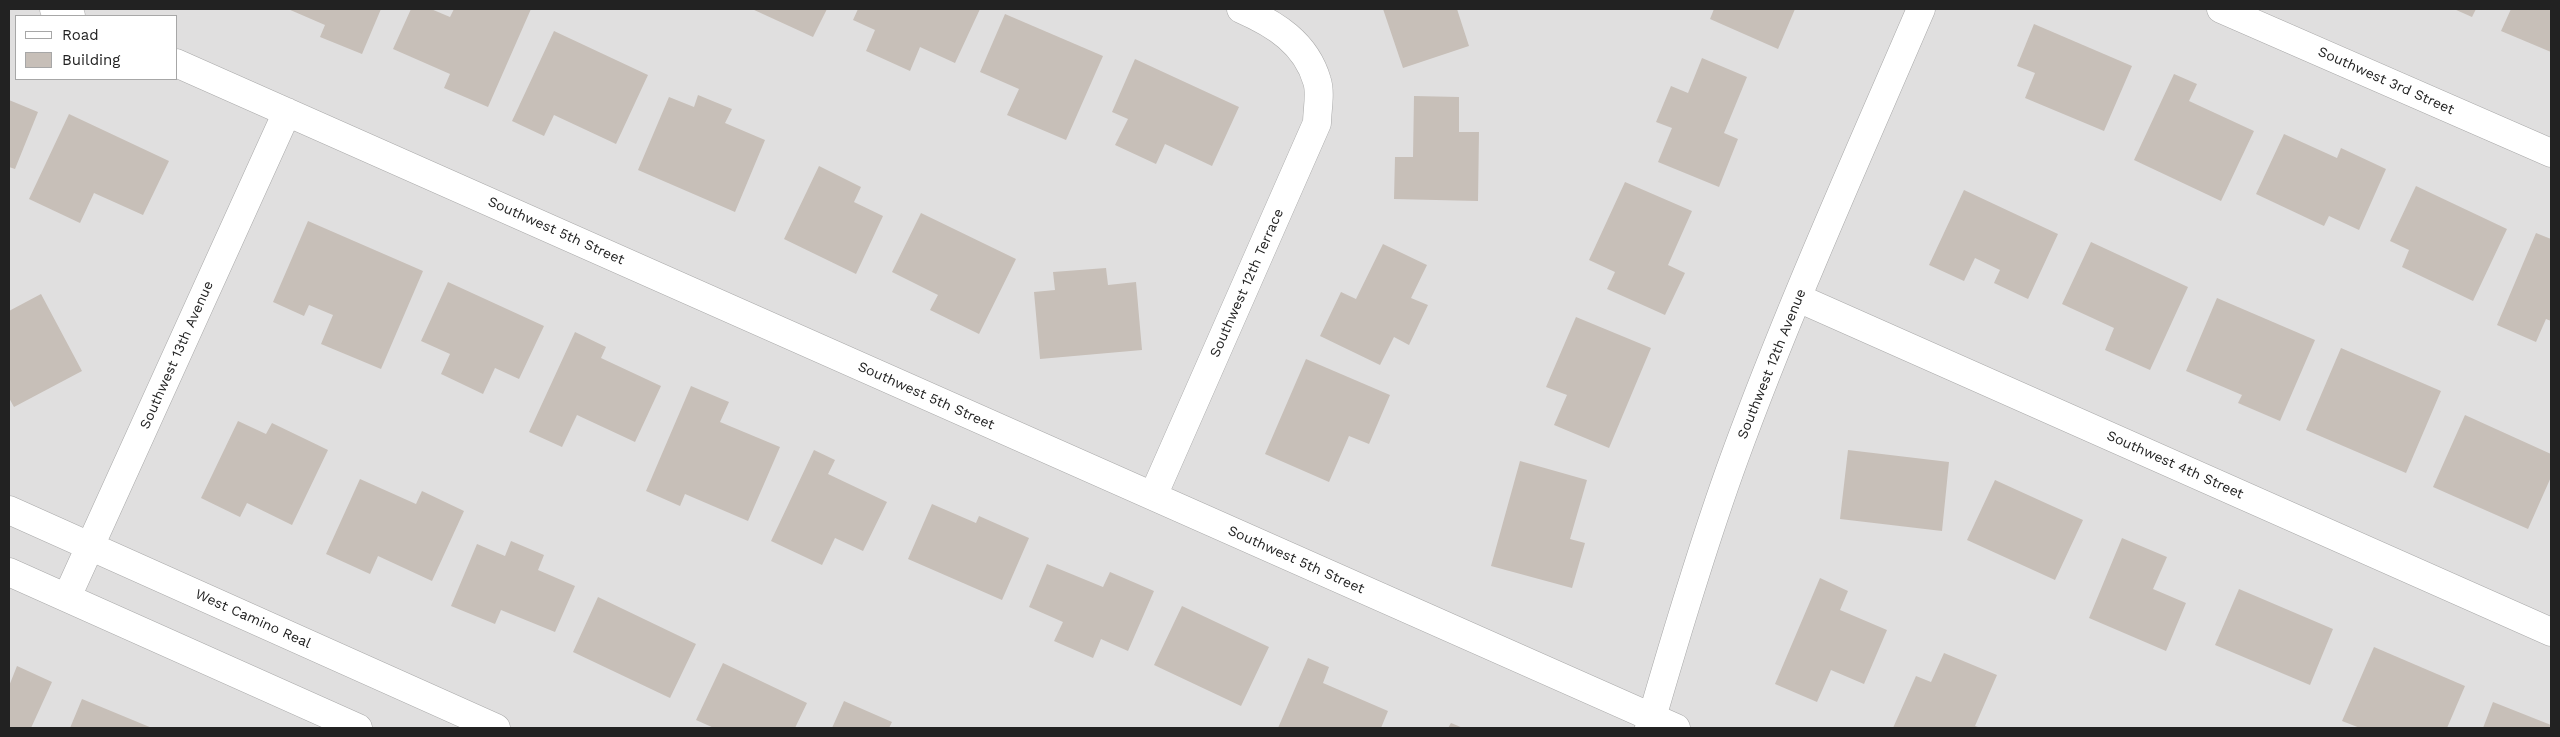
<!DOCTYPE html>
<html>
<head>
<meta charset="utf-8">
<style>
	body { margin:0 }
	#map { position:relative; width:2560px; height:737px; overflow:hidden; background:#f2efe9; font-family:"Work Sans",sans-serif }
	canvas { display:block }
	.frame { position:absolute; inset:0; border:10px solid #222; pointer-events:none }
	.legend { position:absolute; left:15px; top:15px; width:162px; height:65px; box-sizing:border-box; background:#fff; border:1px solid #a7a7a7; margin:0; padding:6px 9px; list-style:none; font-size:15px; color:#222 }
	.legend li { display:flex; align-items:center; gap:10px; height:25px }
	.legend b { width:25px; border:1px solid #a7a7a7 }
</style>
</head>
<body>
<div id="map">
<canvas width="2560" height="737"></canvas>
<div class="frame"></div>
<ul class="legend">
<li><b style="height:6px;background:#fff"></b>Road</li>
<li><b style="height:14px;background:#c7bfb8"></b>Building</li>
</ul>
</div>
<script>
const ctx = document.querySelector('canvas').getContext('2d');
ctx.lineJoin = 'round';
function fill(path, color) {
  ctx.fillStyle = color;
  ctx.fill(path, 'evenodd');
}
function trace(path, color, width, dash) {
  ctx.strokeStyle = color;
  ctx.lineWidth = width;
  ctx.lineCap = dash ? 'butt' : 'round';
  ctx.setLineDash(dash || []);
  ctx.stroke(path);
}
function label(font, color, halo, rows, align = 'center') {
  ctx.font = font + ' "Work Sans",sans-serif';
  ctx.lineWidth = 4;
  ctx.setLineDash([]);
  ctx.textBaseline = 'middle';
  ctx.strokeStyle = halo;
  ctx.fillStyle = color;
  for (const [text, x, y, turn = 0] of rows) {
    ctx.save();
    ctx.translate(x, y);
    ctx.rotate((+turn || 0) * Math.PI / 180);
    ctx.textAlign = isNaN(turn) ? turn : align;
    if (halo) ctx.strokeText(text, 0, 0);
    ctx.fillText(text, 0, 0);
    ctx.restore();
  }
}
fill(new Path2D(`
	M 9,9 L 2551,9 L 2551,728 L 9,728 ZM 16,16 L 176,16 L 176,79 L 16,79 Z`), '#e0dfdf');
fill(new Path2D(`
	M 288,9 L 381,9 L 362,54 L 320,37 L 325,25 Z
	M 411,9 L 431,9 L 450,17 L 454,9 L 531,9 L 488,107 L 444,88 L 450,74 L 393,49 Z
	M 752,9 L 827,9 L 813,37 Z
	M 858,9 L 980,9 L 955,63 L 920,47 L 910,71 L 866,51 L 875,30 L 853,20 Z
	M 1383,9 L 1457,9 L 1469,46 L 1403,68 Z
	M 1714,9 L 1795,9 L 1778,49 L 1710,19 Z
	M 2454,9 L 2476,9 L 2472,17 Z
	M 2511,9 L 2551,9 L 2551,52 L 2501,31 Z
	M 1005,14 L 1103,56 L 1066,140 L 1007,115 L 1019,89 L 980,72 Z
	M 2034,24 L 2132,66 L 2104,131 L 2025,98 L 2035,73 L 2017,66 Z
	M 554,31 L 648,75 L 616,144 L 554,115 L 544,136 L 512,121 Z
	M 1702,58 L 1747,77 L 1724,133 L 1738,139 L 1719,187 L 1658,162 L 1672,128 L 1656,122 L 1671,86 L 1688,93 Z
	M 1135,59 L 1239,107 L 1212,166 L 1165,144 L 1156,164 L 1115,145 L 1128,119 L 1112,112 Z
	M 2174,74 L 2197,84 L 2189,101 L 2254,131 L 2221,201 L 2134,160 Z
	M 698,95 L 732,109 L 725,123 L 765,140 L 735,212 L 638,170 L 669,97 L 694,107 Z
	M 1414,96 L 1459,97 L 1459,132 L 1479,132 L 1478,201 L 1394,199 L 1395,157 L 1413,157 Z
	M 9,100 L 38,112 L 15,169 L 9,167 Z
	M 69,114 L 169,161 L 143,215 L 94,193 L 80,223 L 29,199 Z
	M 2284,134 L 2337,158 L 2341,148 L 2386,169 L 2359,230 L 2329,216 L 2324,226 L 2256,194 Z
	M 819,166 L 861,187 L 854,202 L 883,216 L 856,274 L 784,239 Z
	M 1625,182 L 1692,211 L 1668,265 L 1685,273 L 1665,315 L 1607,289 L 1615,272 L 1589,260 Z
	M 2416,186 L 2507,229 L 2473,301 L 2402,267 L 2409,250 L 2390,241 Z
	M 1964,190 L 2058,234 L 2028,299 L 1994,283 L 2000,270 L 1975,258 L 1964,281 L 1929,265 Z
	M 921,213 L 1016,259 L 979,334 L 930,310 L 938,295 L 892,272 Z
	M 308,221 L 423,271 L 381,369 L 321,344 L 333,315 L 309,305 L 304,316 L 273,302 Z
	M 2536,233 L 2551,239 L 2551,321 L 2546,319 L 2536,342 L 2497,325 Z
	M 2091,242 L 2188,287 L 2150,370 L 2105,350 L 2114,328 L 2062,304 Z
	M 1383,244 L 1427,265 L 1411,298 L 1428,305 L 1409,345 L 1394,337 L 1380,365 L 1320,336 L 1341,292 L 1356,299 Z
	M 1106,268 L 1108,285 L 1136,282 L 1142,350 L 1040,359 L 1034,292 L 1055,290 L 1053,272 Z
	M 448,282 L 544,326 L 519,379 L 495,368 L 483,394 L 441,374 L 450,354 L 421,341 Z
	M 41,294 L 82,371 L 14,407 L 9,398 L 9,311 Z
	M 2217,298 L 2315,340 L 2280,421 L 2238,403 L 2242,395 L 2186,371 Z
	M 1576,317 L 1651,348 L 1609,448 L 1554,425 L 1567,395 L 1546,387 Z
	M 575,332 L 606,347 L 601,358 L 661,386 L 635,442 L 577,415 L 562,447 L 529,432 Z
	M 2341,348 L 2441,391 L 2406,473 L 2306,430 Z
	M 1306,359 L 1390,395 L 1369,444 L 1349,436 L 1329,482 L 1265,454 Z
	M 691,386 L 729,402 L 720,422 L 780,447 L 748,521 L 685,494 L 680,506 L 646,491 Z
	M 2465,415 L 2551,454 L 2551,477 L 2528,529 L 2433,487 Z
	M 238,421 L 266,434 L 272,423 L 328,450 L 292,525 L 247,503 L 240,517 L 201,498 Z
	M 814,450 L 835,460 L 828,474 L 887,502 L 863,551 L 835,538 L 822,565 L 771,541 Z
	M 1848,450 L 1949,462 L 1942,531 L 1840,519 Z
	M 1520,461 L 1587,480 L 1570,539 L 1585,543 L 1572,588 L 1491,566 Z
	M 360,479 L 416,504 L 422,491 L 464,511 L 432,581 L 378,556 L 370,574 L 326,554 Z
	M 1995,480 L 2083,520 L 2055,580 L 1967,540 Z
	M 932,504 L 976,523 L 979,516 L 1029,538 L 1002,600 L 908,559 Z
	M 2122,538 L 2167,557 L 2153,589 L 2186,603 L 2166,651 L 2089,618 Z
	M 511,541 L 544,555 L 538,570 L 575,586 L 555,632 L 501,610 L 495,624 L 451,606 L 477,544 L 505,556 Z
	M 1047,564 L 1103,587 L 1110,572 L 1154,591 L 1128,651 L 1101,639 L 1093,658 L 1054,641 L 1063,622 L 1029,607 Z
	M 1820,578 L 1848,591 L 1840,610 L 1887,630 L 1864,684 L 1831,670 L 1817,702 L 1775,684 Z
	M 2239,589 L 2333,629 L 2310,685 L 2215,645 Z
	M 598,597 L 696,644 L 670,698 L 573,652 Z
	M 1182,606 L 1269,647 L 1241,706 L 1154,665 Z
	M 2374,647 L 2465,686 L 2447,728 L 2360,728 L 2342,721 Z
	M 1944,653 L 1997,675 L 1975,726 L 1981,728 L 1893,728 L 1916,676 L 1931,682 Z
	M 1308,658 L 1329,667 L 1323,683 L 1388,711 L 1381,728 L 1278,728 Z
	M 723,663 L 807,703 L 795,728 L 714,728 L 696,720 Z
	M 17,666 L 52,682 L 31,728 L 9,728 L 9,686 Z
	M 82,699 L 152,728 L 70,728 Z
	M 844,701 L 892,722 L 889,728 L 832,728 Z
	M 2493,702 L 2551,725 L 2551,728 L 2483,728 Z
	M 1451,723 L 1463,728 L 1448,728 Z`), '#c7bfb8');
const minor = new Path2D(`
	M 54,9 L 71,16
	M 2221,9 L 2551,153
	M 176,63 L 1676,728
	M 1798,298 L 2551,632
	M 1153,496 L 1317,123 C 1317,111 1321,93 1317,81 C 1306,43 1275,24 1241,9
	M 9,510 L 496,728
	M 9,572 L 358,728
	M 67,597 L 287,112
	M 1649,728 C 1675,638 1702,547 1734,459 C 1790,306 1857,158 1921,9`);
trace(minor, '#a9a9a9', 29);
trace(minor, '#fff', 28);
label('14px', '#222', '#fff', [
	["Southwest 3rd Street",2386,81,24],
	["Southwest 5th Street",556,231,24],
	["Southwest 12th Terrace",1247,283,-66],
	["Southwest 13th Avenue",177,355,-66],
	["Southwest 12th Avenue",1772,364,-68],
	["Southwest 5th Street",926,396,24],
	["Southwest 4th Street",2175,465,24],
	["Southwest 5th Street",1296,560,24],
	["West Camino Real",253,619,24]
]);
</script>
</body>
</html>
